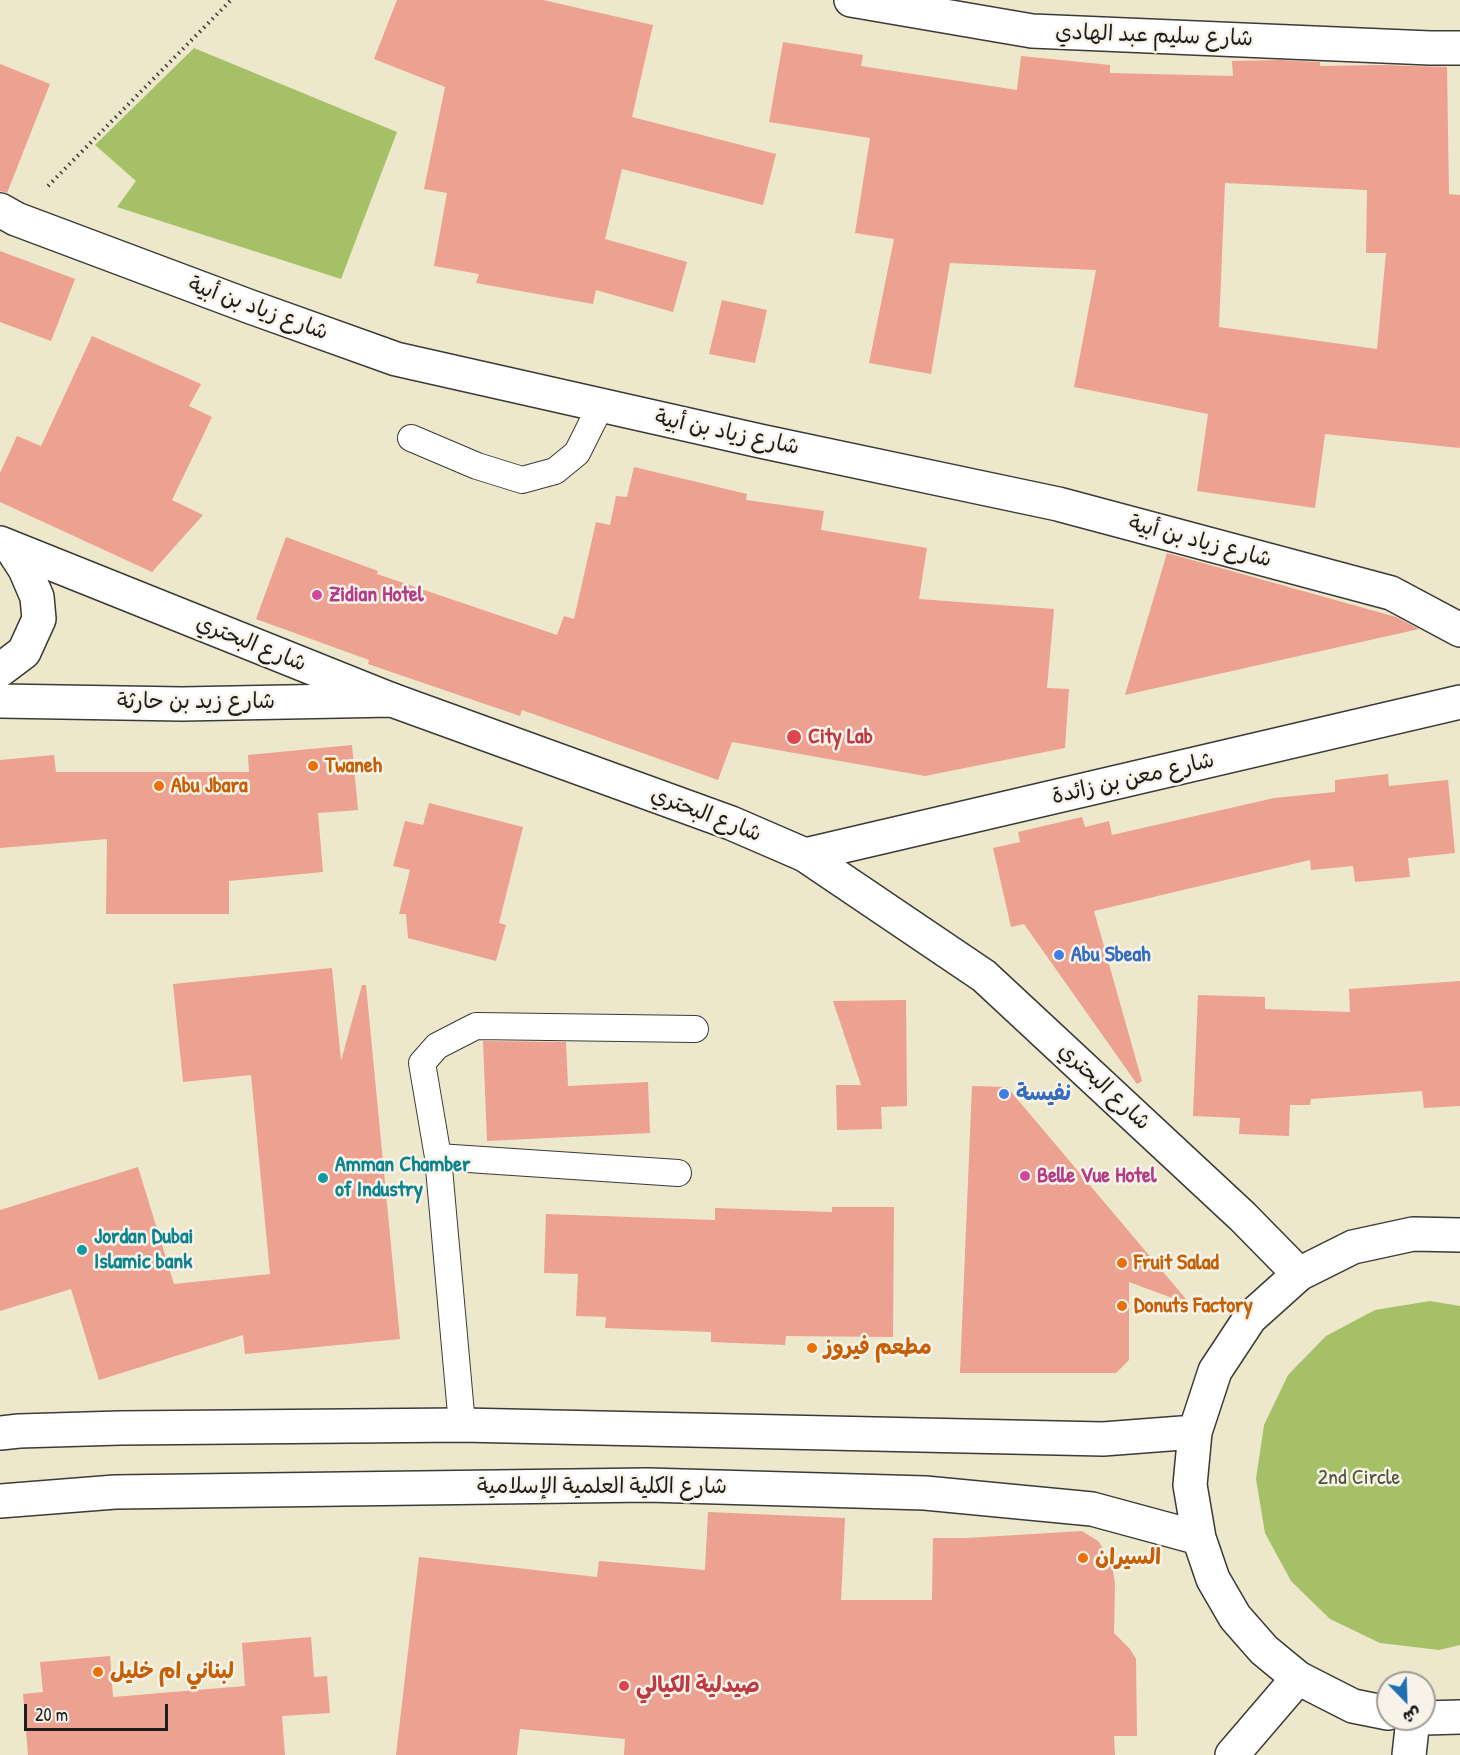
<!DOCTYPE html>
<html>
<head>
<meta charset="utf-8">
<style>
	body { margin:0 }
	#map { position:relative; width:1460px; height:1755px; overflow:hidden; background:#ede7cc; font-family:"Patrick Hand","Playpen Sans Arabic",sans-serif }
	canvas { display:block }
	.north { position:absolute; left:1376px; top:1671px; width:60px; height:60px; box-sizing:border-box; background:#f7f3e8; border:2px solid #9f9d96; border-radius:50%; rotate:157deg; font-size:16px; font-weight:700; line-height:24px; text-align:center; color:#1c1c1c }
	.north::after { content:''; display:block; margin:auto; width:21px; height:27px; background:#1f6fb2; clip-path:polygon(50% 0,100% 100%,50% 72%,0 100%) }
	.scale { position:absolute; left:24px; top:1704px; width:144px; height:27px; box-sizing:border-box; border:3px solid #1c1c1c; border-top:0; padding-left:8px; font-size:18px; line-height:21px; white-space:nowrap; color:#1c1c1c; -webkit-text-stroke:4px #f7f3e8; paint-order:stroke }
</style>
</head>
<body>
<div id="map">
<canvas width="1460" height="1755"></canvas>
<div class="north">ش</div>
<div class="scale">20 m</div>
</div>
<script>
const ctx = document.querySelector('canvas').getContext('2d');
ctx.lineJoin = 'round';
function fill(path, color) {
  ctx.fillStyle = color;
  ctx.fill(path, 'evenodd');
}
function trace(path, color, width, dash) {
  ctx.strokeStyle = color;
  ctx.lineWidth = width;
  ctx.lineCap = dash ? 'butt' : 'round';
  ctx.setLineDash(dash || []);
  ctx.stroke(path);
}
function label(font, color, halo, rows, align = 'center') {
  ctx.font = font + ' "Patrick Hand","Playpen Sans Arabic",sans-serif';
  ctx.lineWidth = 5;
  ctx.setLineDash([]);
  ctx.textBaseline = 'middle';
  ctx.strokeStyle = halo;
  ctx.fillStyle = color;
  for (const [text, x, y, turn = 0] of rows) {
    ctx.save();
    ctx.translate(x, y);
    ctx.rotate((+turn || 0) * Math.PI / 180);
    ctx.textAlign = isNaN(turn) ? turn : align;
    if (halo) ctx.strokeText(text, 0, 0);
    ctx.fillText(text, 0, 0);
    ctx.restore();
  }
}
fill(new Path2D(`
	M 194,48 L 397,132 L 341,279 L 117,207 L 136,181 L 95,145 Z
	M 1430,1301 L 1460,1306 L 1460,1645 L 1439,1650 L 1380,1643 L 1330,1619 L 1291,1581 L 1265,1533 L 1256,1479 L 1264,1425 L 1288,1375 L 1326,1336 L 1375,1310 Z`), '#a5c066');
fill(new Path2D(`
	M 397,0 L 543,0 L 653,25 L 632,117 L 776,154 L 763,205 L 622,169 L 605,239 L 687,262 L 673,312 L 596,290 L 593,304 L 476,283 L 479,274 L 434,266 L 447,193 L 424,189 L 445,87 L 374,59 Z
	M 783,42 L 863,55 L 861,66 L 1017,90 L 1021,56 L 1110,65 L 1110,73 L 1233,76 L 1232,61 L 1280,60 L 1320,62 L 1320,66 L 1381,65 L 1447,67 L 1449,194 L 1460,195 L 1460,448 L 1325,434 L 1315,508 L 1197,491 L 1208,414 L 1074,387 L 1096,270 L 950,263 L 931,374 L 869,363 L 894,239 L 855,233 L 870,138 L 769,122 ZM 1225,183 L 1367,190 L 1366,253 L 1386,253 L 1377,349 L 1219,327 Z
	M 0,64 L 50,84 L 7,193 L 0,191 Z
	M 0,251 L 75,279 L 51,341 L 0,322 Z
	M 722,300 L 767,310 L 755,363 L 709,354 Z
	M 92,336 L 201,384 L 189,406 L 212,417 L 172,500 L 203,515 L 152,572 L 0,502 L 0,473 L 17,436 L 41,446 Z
	M 634,467 L 747,494 L 746,500 L 824,511 L 821,530 L 927,548 L 919,599 L 1054,609 L 1047,688 L 1069,689 L 1065,748 L 925,776 L 732,742 L 718,780 L 522,710 L 520,716 L 368,664 L 369,660 L 256,619 L 286,537 L 378,571 L 377,574 L 557,635 L 564,616 L 574,619 L 596,522 L 610,525 L 616,496 L 627,497 Z
	M 1167,553 L 1396,617 L 1419,629 L 1125,695 Z
	M 352,745 L 358,810 L 318,813 L 323,872 L 229,881 L 229,914 L 106,914 L 107,839 L 0,848 L 0,760 L 54,755 L 56,772 L 249,772 L 248,755 Z
	M 1388,774 L 1389,786 L 1448,780 L 1455,853 L 1408,858 L 1410,877 L 1355,882 L 1353,866 L 1311,870 L 1310,860 L 1094,911 L 1142,1081 L 1137,1084 L 1024,924 L 1011,927 L 993,848 L 1020,842 L 1018,832 L 1082,817 L 1085,827 L 1109,821 L 1112,835 L 1274,798 L 1335,792 L 1335,780 Z
	M 429,803 L 523,827 L 499,923 L 506,925 L 496,961 L 408,938 L 406,914 L 399,914 L 410,870 L 393,866 L 405,821 L 423,825 Z
	M 332,968 L 341,1061 L 362,985 L 366,985 L 400,1339 L 245,1354 L 243,1335 L 99,1380 L 71,1289 L 0,1311 L 0,1210 L 138,1167 L 174,1284 L 270,1274 L 251,1075 L 183,1082 L 173,984 Z
	M 1460,981 L 1460,1106 L 1424,1108 L 1422,1091 L 1311,1099 L 1310,1105 L 1290,1105 L 1289,1136 L 1239,1134 L 1240,1118 L 1193,1116 L 1198,995 L 1265,997 L 1265,1009 L 1350,1012 L 1349,989 Z
	M 906,1000 L 907,1106 L 881,1107 L 882,1129 L 837,1130 L 836,1085 L 861,1085 L 833,1001 Z
	M 483,1041 L 566,1042 L 568,1086 L 648,1082 L 650,1133 L 487,1141 Z
	M 972,1086 L 1007,1087 L 1191,1305 L 1129,1282 L 1129,1360 L 1116,1373 L 960,1373 Z
	M 832,1207 L 894,1207 L 893,1337 L 786,1336 L 785,1345 L 711,1342 L 711,1332 L 605,1328 L 606,1317 L 576,1316 L 578,1274 L 544,1273 L 546,1214 L 715,1220 L 715,1208 L 832,1212 Z
	M 708,1512 L 845,1518 L 841,1600 L 932,1600 L 933,1538 L 967,1538 L 1082,1531 L 1098,1541 L 1111,1560 L 1115,1583 L 1114,1633 L 1130,1649 L 1136,1659 L 1137,1736 L 1114,1736 L 1115,1755 L 624,1755 L 625,1739 L 520,1729 L 517,1755 L 396,1755 L 419,1557 L 597,1577 L 599,1561 L 705,1570 Z
	M 311,1637 L 314,1677 L 327,1676 L 330,1713 L 282,1716 L 285,1755 L 28,1755 L 23,1694 L 43,1692 L 40,1662 L 110,1656 L 113,1697 L 245,1686 L 242,1643 Z`), '#eca191');
const service = new Path2D(`
	M 411,438 L 477,466 L 522,480 L 555,471 L 577,453 L 601,405
	M 438,1157 L 678,1173
	M 462,1425 L 438,1157 L 422,1063 L 437,1046 L 476,1026 L 695,1029`);
const pedestrian = new Path2D(`
	M 1409,1755 L 1413,1719`);
const minor = new Path2D(`
	M 851,0 L 1032,31 L 1430,48 L 1460,48
	M 0,210 L 16,219 L 248,306 L 396,359 L 760,441 L 1058,504 L 1391,593 L 1460,630
	M 0,543 L 392,700
	M 805,855 L 1460,702
	M 1232,1755 L 1298,1678`);
const tertiary = new Path2D(`
	M 0,670 L 24,652 L 39,619 L 37,597 L 25,569 L 12,549
	M 0,701 L 182,704 L 392,700 L 731,823 L 805,855 L 984,976 L 1243,1217 L 1299,1274`);
const primary = new Path2D(`
	M 0,1433 L 19,1431 L 120,1428 L 462,1425 L 1103,1439 L 1195,1432
	M 0,1501 L 115,1492 L 648,1485 L 925,1493 L 1092,1509 L 1199,1538
	M 1388,1713 L 1353,1706 L 1298,1678 L 1264,1650 L 1235,1617 L 1213,1579 L 1199,1538 L 1190,1485 L 1195,1432 L 1215,1371 L 1250,1318 L 1299,1274 L 1353,1247 L 1413,1234 L 1460,1235
	M 1424,1718 L 1460,1717`);
trace(service, '#3b3a36', 28);
trace(pedestrian, '#3b3a36', 36);
trace(minor, '#3b3a36', 36);
trace(tertiary, '#3b3a36', 36);
trace(primary, '#3b3a36', 36);
trace(new Path2D(`
	M 48,186 L 231,0`), '#3b3a36', 4, [1.5, 4.5]);
trace(service, '#fff', 26);
trace(pedestrian, '#fff', 33);
trace(minor, '#fff', 33);
trace(tertiary, '#fff', 33);
trace(primary, '#fff', 33);
for (const [x, y, r, color] of [
	[317,595,6,"#d1479c"],
	[794,737,8,"#e0444e"],
	[313,766,6,"#e8710a"],
	[159,786,6,"#e8710a"],
	[1059,955,6,"#3f7fe0"],
	[1004,1094,6,"#3f7fe0"],
	[1025,1176,6,"#d1479c"],
	[323,1178,6,"#0f9aa8"],
	[82,1250,6,"#0f9aa8"],
	[1122,1263,6,"#e8710a"],
	[1122,1306,6,"#e8710a"],
	[812,1348,6,"#e8710a"],
	[1083,1558,6,"#e8710a"],
	[98,1672,6,"#e8710a"],
	[624,1686,6,"#e0444e"]
]) {
  const dot = new Path2D();
  dot.arc(x, y, r, 0, 2 * Math.PI);
  ctx.fillStyle = color;
  ctx.fill(dot);
  trace(dot, '#f7f3e8', 2);
}
label('22px', '#1c1c1c', '#f7f3e8', [
	["شارع سليم عبد الهادي",1154,36,2],
	["شارع زياد بن أبية",258,309,20],
	["شارع زياد بن أبية",727,433,12],
	["شارع زياد بن أبية",1200,542,15],
	["شارع البحتري",251,644,22],
	["شارع زيد بن حارثة",196,702],
	["شارع معن بن زائدة",1133,779,-13],
	["شارع البحتري",706,815,21],
	["شارع البحتري",1104,1087,43],
	["شارع الكلية العلمية الإسلامية",602,1487]
]);
label('bold 22px', '#b23c85', '#f7f3e8', [
	["Zidian Hotel",329,595],
	["Belle Vue Hotel",1037,1176]
], 'left');
label('bold 22px', '#be3a42', '#f7f3e8', [
	["City Lab",808,737],
	["صيدلية الكيالي",636,1686]
], 'left');
label('bold 22px', '#c56008', '#f7f3e8', [
	["Twaneh",325,766],
	["Abu Jbara",171,786],
	["Fruit Salad",1134,1263],
	["Donuts Factory",1134,1306],
	["مطعم فيروز",824,1348],
	["السيران",1095,1558],
	["لبناني ام خليل",110,1672]
], 'left');
label('bold 22px', '#366cbe', '#f7f3e8', [
	["Abu Sbeah",1071,955],
	["نفيسة",1016,1094]
], 'left');
label('bold 22px', '#0d838f', '#f7f3e8', [
	["Amman Chamber",335,1165],
	["of Industry",335,1190],
	["Jordan Dubai",94,1237],
	["Islamic bank",94,1262]
], 'left');
label('22px', '#4c5536', '#f7f3e8', [
	["2nd Circle",1359,1478]
]);
</script>
</body>
</html>
